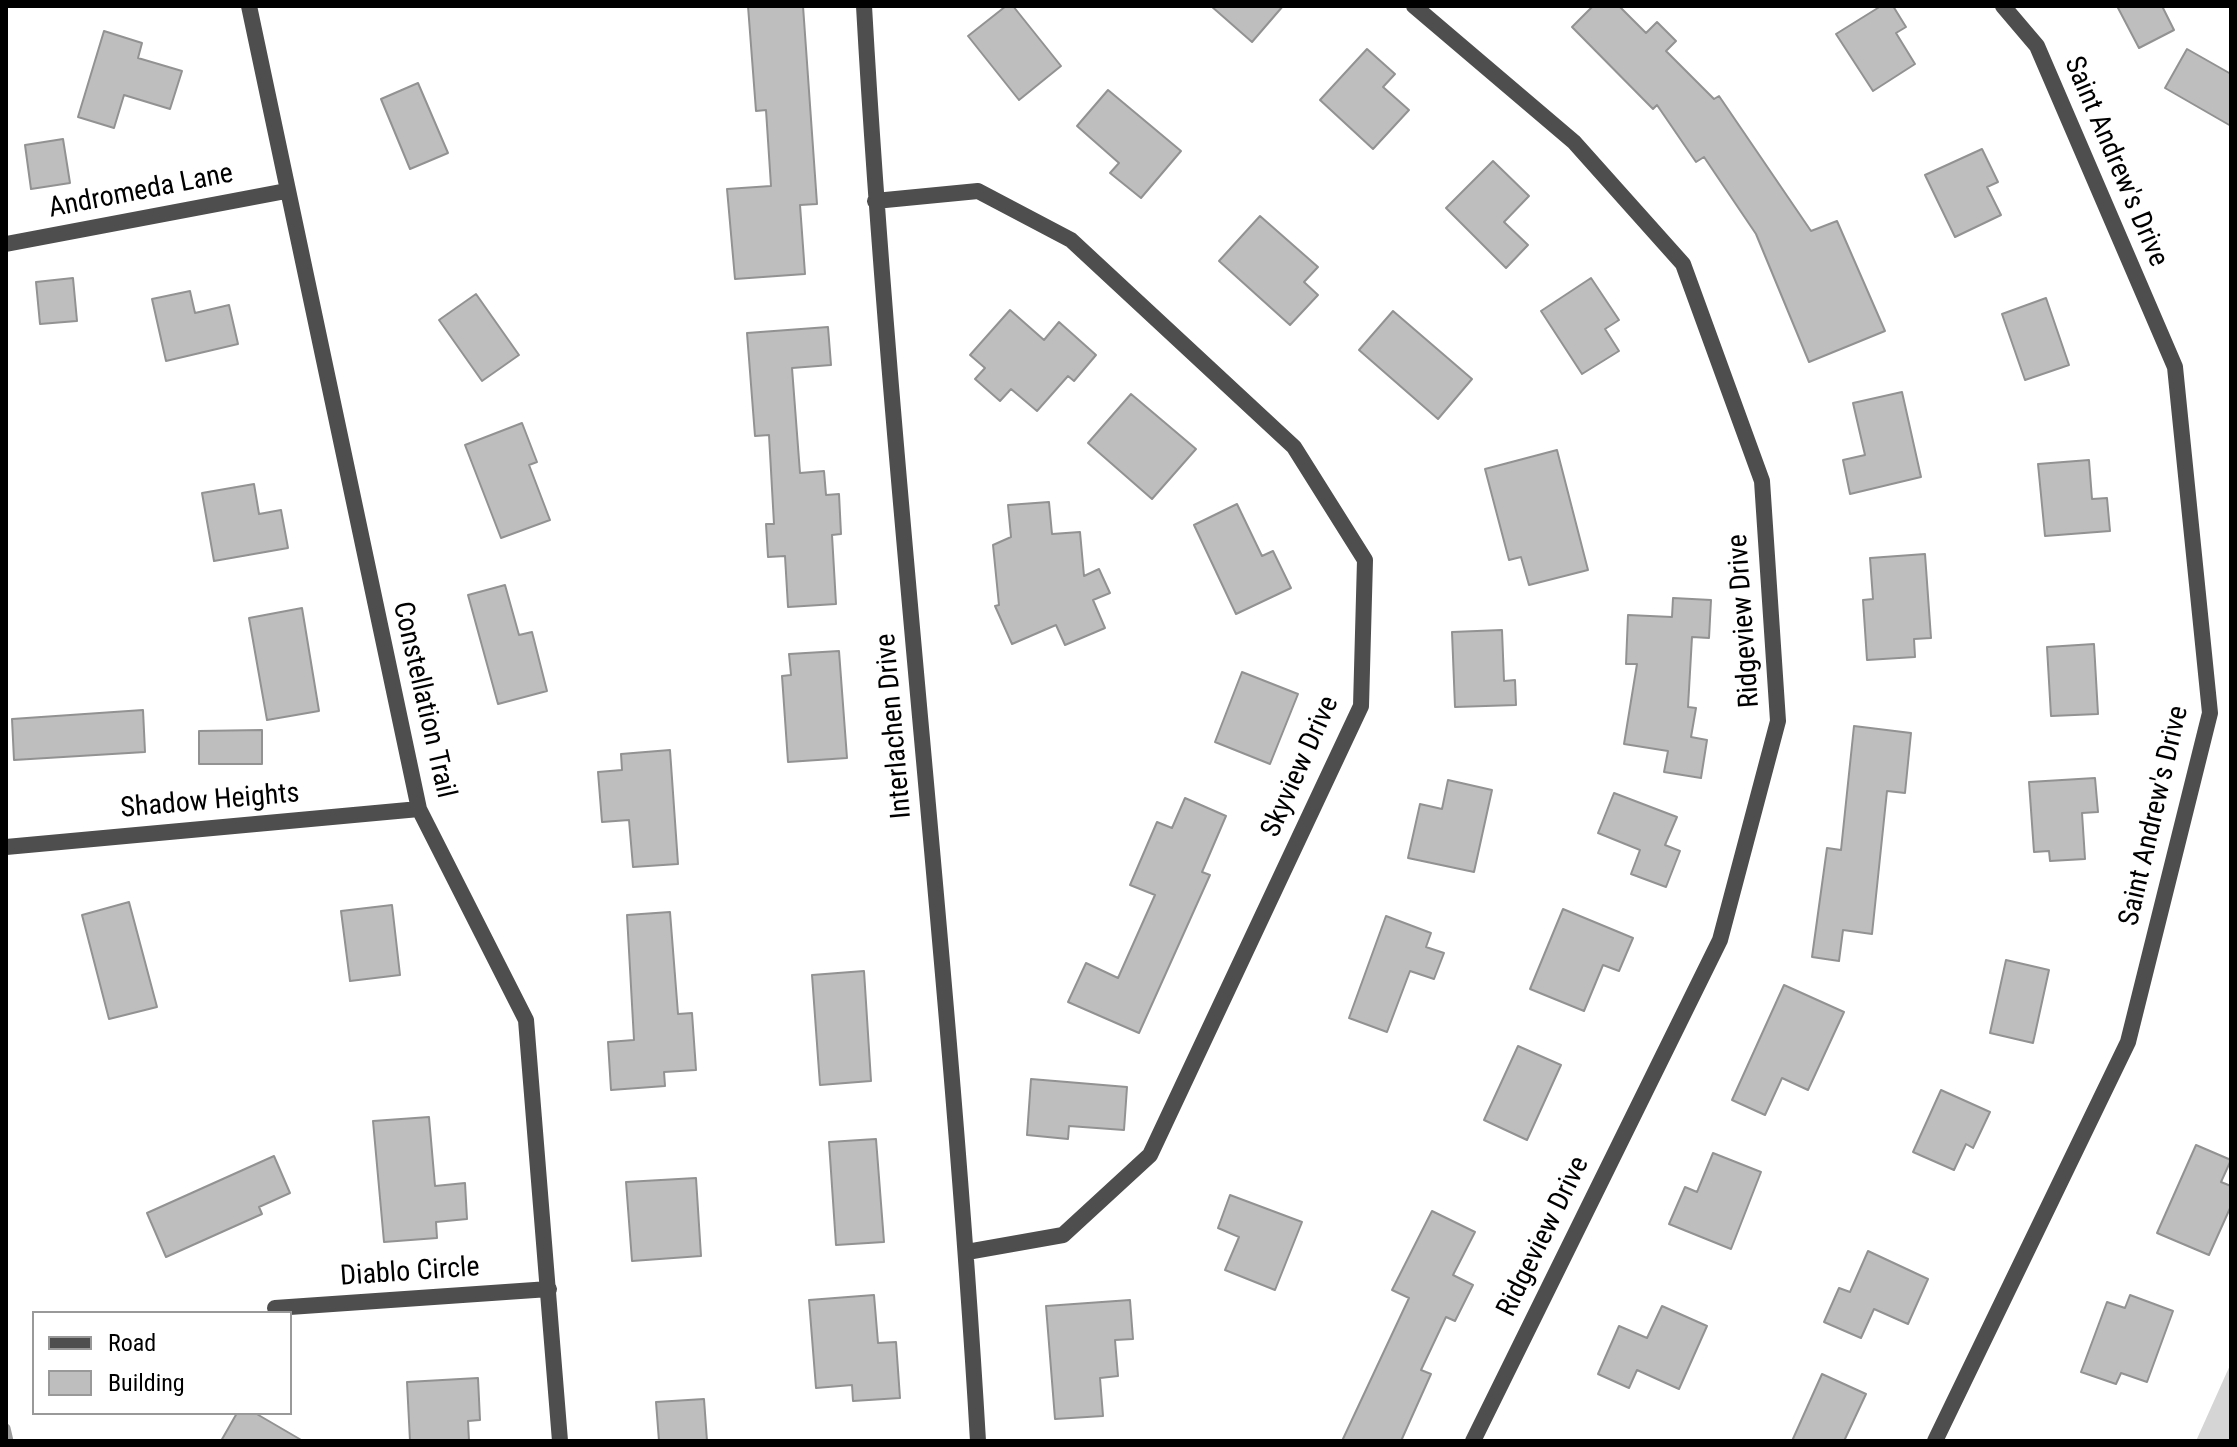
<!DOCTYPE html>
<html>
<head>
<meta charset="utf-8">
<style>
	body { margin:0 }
	#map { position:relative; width:2237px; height:1447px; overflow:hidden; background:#fff; font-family:"Roboto Condensed",sans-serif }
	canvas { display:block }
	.frame { position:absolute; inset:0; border:8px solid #000; pointer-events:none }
	.legend { position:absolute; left:32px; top:1311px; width:260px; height:104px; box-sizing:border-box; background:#fff; border:2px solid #999; margin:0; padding:10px 14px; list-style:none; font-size:24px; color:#000 }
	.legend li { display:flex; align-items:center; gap:16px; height:40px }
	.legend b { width:40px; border:2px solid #999 }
</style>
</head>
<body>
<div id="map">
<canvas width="2237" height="1447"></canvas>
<div class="frame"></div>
<ul class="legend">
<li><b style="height:10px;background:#4e4e4e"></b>Road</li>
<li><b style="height:22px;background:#bebebe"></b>Building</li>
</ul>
</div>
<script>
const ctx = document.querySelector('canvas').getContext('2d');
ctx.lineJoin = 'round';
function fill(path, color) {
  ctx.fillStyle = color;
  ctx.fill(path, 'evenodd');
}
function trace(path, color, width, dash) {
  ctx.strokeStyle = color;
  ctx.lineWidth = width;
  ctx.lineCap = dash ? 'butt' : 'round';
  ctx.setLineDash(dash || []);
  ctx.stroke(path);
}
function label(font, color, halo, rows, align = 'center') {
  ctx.font = font + ' "Roboto Condensed",sans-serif';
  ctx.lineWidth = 6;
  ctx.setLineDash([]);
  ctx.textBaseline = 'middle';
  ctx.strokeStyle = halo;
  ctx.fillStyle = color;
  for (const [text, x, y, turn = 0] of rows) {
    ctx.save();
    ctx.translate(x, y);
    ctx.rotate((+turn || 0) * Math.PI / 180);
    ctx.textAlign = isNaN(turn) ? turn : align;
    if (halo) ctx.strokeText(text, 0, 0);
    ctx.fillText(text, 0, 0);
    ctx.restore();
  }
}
fill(new Path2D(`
	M 2231,1363 L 2231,1441 L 2196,1441 Z`), '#d5d5d5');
trace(new Path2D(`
	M 6,1428 L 9,1441`), '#9c9c9c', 9);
const building = new Path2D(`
	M 748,6 L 803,6 L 817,204 L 800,205 L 805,274 L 735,279 L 727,189 L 771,186 L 766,110 L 756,111 Z
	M 1006,6 L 1013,6 L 1061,66 L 1019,100 L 968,36 Z
	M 1211,6 L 1283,6 L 1252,42 Z
	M 1593,6 L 1619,6 L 1646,33 L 1657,22 L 1676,41 L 1666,51 L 1714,99 L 1719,96 L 1811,231 L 1837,221 L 1885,331 L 1809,362 L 1756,234 L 1704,157 L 1696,162 L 1657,105 L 1653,109 L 1572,27 Z
	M 1881,6 L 1893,6 L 1906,27 L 1896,33 L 1915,64 L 1873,91 L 1836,34 Z
	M 2117,6 L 2162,6 L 2174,30 L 2139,48 Z
	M 104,31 L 142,43 L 138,58 L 182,71 L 170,109 L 124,95 L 114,128 L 78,117 Z
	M 1367,49 L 1395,74 L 1383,87 L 1409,110 L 1373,149 L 1320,100 Z
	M 2187,49 L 2231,74 L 2231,126 L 2165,88 Z
	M 418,83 L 448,153 L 410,169 L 381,99 Z
	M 1108,90 L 1181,151 L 1141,198 L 1110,173 L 1119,163 L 1077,126 Z
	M 63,139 L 70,183 L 31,189 L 25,145 Z
	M 1982,149 L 1998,182 L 1987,187 L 2001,215 L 1955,237 L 1925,175 Z
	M 1493,161 L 1529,196 L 1504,222 L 1528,245 L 1506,268 L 1446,208 Z
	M 1260,216 L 1318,267 L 1304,282 L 1318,295 L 1290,325 L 1219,261 Z
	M 73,278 L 77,321 L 40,324 L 36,282 Z
	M 1591,278 L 1619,320 L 1605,329 L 1619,351 L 1582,374 L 1541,311 Z
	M 190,291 L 195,313 L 229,305 L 238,344 L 166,361 L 152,299 Z
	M 476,294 L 519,355 L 482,381 L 439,320 Z
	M 2046,298 L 2069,365 L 2025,380 L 2002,314 Z
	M 1010,310 L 1044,340 L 1059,322 L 1096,355 L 1074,381 L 1068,376 L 1037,411 L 1011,389 L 1000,401 L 975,379 L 985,368 L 970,355 Z
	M 1393,311 L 1472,379 L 1438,419 L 1359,350 Z
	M 828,327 L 831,365 L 792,368 L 800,473 L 824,471 L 826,495 L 839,494 L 841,534 L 832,535 L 836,604 L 788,607 L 785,556 L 768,557 L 766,524 L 774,524 L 769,435 L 755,436 L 747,333 Z
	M 1902,392 L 1921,477 L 1850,494 L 1843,460 L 1865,455 L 1853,403 Z
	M 1131,394 L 1196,449 L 1152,499 L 1088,443 Z
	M 522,423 L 537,462 L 529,465 L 550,520 L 501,538 L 465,445 Z
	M 1557,450 L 1588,570 L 1529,585 L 1521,557 L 1509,560 L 1485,469 Z
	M 2089,460 L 2092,499 L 2107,498 L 2110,531 L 2045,536 L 2038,464 Z
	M 254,484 L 259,514 L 281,510 L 288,548 L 214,561 L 202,493 Z
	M 1049,502 L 1052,534 L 1080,532 L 1084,576 L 1099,569 L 1110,593 L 1093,600 L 1105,628 L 1065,645 L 1056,625 L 1012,644 L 995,606 L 999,605 L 993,545 L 1011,537 L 1008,505 Z
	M 1237,504 L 1262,556 L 1273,551 L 1291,588 L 1236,614 L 1194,525 Z
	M 1925,554 L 1931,638 L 1914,639 L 1915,657 L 1867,660 L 1863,600 L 1873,599 L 1870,558 Z
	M 505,585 L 519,635 L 532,632 L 547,691 L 498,704 L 468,595 Z
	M 1673,598 L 1711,600 L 1709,638 L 1692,637 L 1688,707 L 1696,708 L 1691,737 L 1707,740 L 1701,778 L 1664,772 L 1668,751 L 1624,744 L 1637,664 L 1626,664 L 1628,615 L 1672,617 Z
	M 302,608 L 319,711 L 267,720 L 249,618 Z
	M 1502,630 L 1504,681 L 1515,680 L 1516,705 L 1455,707 L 1452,632 Z
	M 2094,644 L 2098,714 L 2051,716 L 2047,647 Z
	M 839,651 L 847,758 L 788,762 L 782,676 L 791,675 L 789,654 Z
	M 1242,672 L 1298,694 L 1270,764 L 1215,742 Z
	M 143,710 L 145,752 L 14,760 L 12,719 Z
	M 1854,726 L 1911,733 L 1905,793 L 1887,791 L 1872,934 L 1843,930 L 1839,961 L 1812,957 L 1827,848 L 1841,850 Z
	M 262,730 L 262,764 L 199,764 L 199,731 Z
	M 670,750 L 678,864 L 633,867 L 629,820 L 602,822 L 598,772 L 622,770 L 621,754 Z
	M 2095,778 L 2098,812 L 2082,813 L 2085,859 L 2050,861 L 2049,851 L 2034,852 L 2029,782 Z
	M 1448,780 L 1492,790 L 1474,872 L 1408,858 L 1420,804 L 1442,809 Z
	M 1614,793 L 1677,817 L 1665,845 L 1680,851 L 1666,887 L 1631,874 L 1640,850 L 1598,833 Z
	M 1185,798 L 1226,816 L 1202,872 L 1210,875 L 1139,1033 L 1068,1002 L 1086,963 L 1118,978 L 1155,895 L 1130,885 L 1157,822 L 1172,828 Z
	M 129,902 L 157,1007 L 109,1019 L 82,915 Z
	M 392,905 L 400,975 L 350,981 L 341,911 Z
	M 1563,909 L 1633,938 L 1619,971 L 1603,965 L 1584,1011 L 1530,989 Z
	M 670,912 L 678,1014 L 692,1013 L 696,1070 L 664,1072 L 665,1086 L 611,1090 L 608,1042 L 634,1040 L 627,915 Z
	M 1386,916 L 1431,933 L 1426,947 L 1444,953 L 1434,979 L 1410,971 L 1387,1032 L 1349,1018 Z
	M 2006,960 L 2049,970 L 2033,1043 L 1990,1033 Z
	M 864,971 L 871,1081 L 820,1085 L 812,975 Z
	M 1784,985 L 1844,1012 L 1808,1090 L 1782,1078 L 1765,1115 L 1732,1100 Z
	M 1518,1046 L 1561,1065 L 1527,1140 L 1484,1120 Z
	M 1031,1079 L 1127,1087 L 1124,1130 L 1069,1126 L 1068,1139 L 1027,1135 Z
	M 1941,1090 L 1990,1112 L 1973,1148 L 1966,1144 L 1954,1170 L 1913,1152 Z
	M 429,1117 L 435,1186 L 465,1183 L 467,1219 L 436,1222 L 437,1238 L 384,1242 L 373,1121 Z
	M 876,1139 L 884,1242 L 836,1245 L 829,1142 Z
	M 2196,1145 L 2231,1160 L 2221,1182 L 2231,1186 L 2231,1206 L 2209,1255 L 2157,1233 Z
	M 1713,1153 L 1761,1172 L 1731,1249 L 1669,1224 L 1685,1187 L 1697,1192 Z
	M 274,1156 L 290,1193 L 259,1207 L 262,1214 L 166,1257 L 147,1213 Z
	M 696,1178 L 701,1256 L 632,1261 L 626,1182 Z
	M 1230,1195 L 1302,1222 L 1275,1290 L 1225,1270 L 1239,1237 L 1218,1228 Z
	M 1432,1211 L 1475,1232 L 1453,1275 L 1473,1285 L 1455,1321 L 1446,1317 L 1421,1370 L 1431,1374 L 1401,1441 L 1342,1441 L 1409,1298 L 1392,1290 Z
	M 1868,1251 L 1928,1279 L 1908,1324 L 1874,1309 L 1861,1338 L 1824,1322 L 1839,1288 L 1850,1292 Z
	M 874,1295 L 878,1343 L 896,1342 L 900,1398 L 853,1401 L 852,1385 L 816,1388 L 809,1300 Z
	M 2130,1295 L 2173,1311 L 2147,1382 L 2121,1373 L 2116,1384 L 2081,1372 L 2107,1302 L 2125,1308 Z
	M 1130,1300 L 1133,1339 L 1115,1340 L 1118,1376 L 1100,1378 L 1103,1416 L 1055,1419 L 1046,1306 Z
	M 1662,1306 L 1707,1326 L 1679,1389 L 1637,1370 L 1629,1388 L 1598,1374 L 1619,1326 L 1647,1338 Z
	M 1822,1374 L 1866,1394 L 1844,1441 L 1792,1441 Z
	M 478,1378 L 480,1420 L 468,1421 L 469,1441 L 410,1441 L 407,1382 Z
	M 704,1399 L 707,1441 L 659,1441 L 656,1402 Z
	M 237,1413 L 255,1413 L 303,1441 L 221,1441 Z`);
fill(building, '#bebebe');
trace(building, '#929292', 2);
trace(new Path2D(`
	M 249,6 L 419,809 L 526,1020 L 560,1441
	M 864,6 C 891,485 950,962 978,1441
	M 1414,6 L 1574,142 L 1683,264 L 1762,481 L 1778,721 L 1720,940 L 1473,1441
	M 875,201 L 978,191 L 1071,240 L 1294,447 L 1365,560 L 1361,706 L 1150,1155 L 1063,1235 L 967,1252
	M 6,244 L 286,191
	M 6,847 L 419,809
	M 275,1308 L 549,1289
	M 1935,1441 L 2128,1042 L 2210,713 L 2175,367 L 2037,46 L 2003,6`), '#4e4e4e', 16);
label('28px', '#000', '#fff', [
	["Saint Andrew's Drive",2115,162,67],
	["Andromeda Lane",141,192,-11],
	["Ridgeview Drive",1745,621,-94],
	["Constellation Trail",423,700,77],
	["Interlachen Drive",895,726,-95],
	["Skyview Drive",1301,767,-66],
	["Shadow Heights",210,802,-5],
	["Saint Andrew's Drive",2155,816,-77],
	["Ridgeview Drive",1544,1237,-64],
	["Diablo Circle",410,1273,-4]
]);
</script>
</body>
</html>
